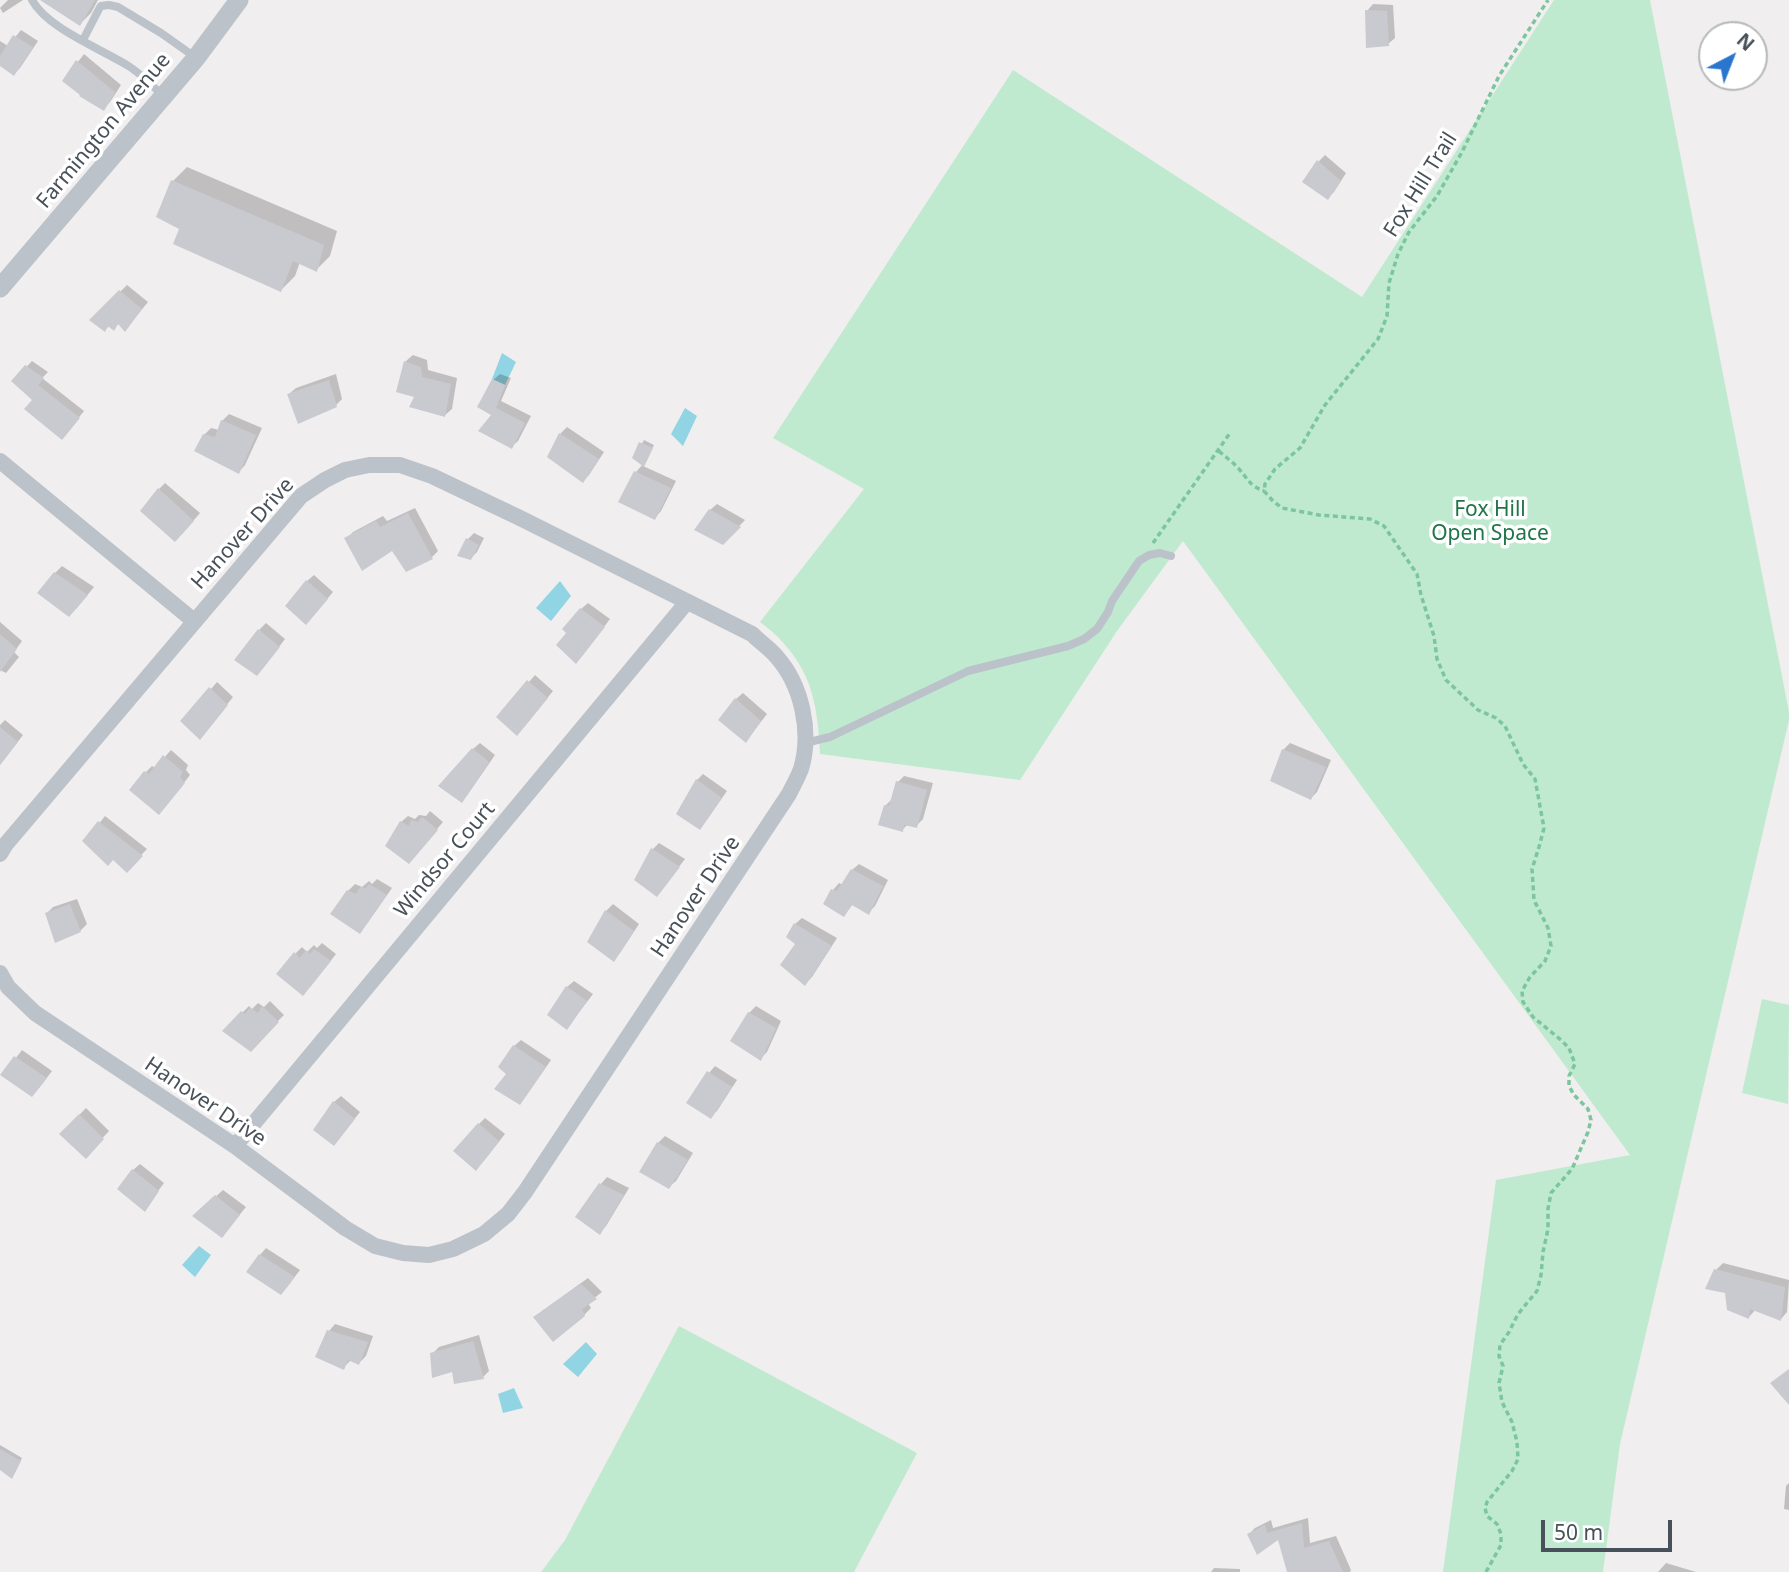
<!DOCTYPE html>
<html>
<head>
<meta charset="utf-8">
<style>
	body { margin:0 }
	#map { position:relative; width:1789px; height:1572px; overflow:hidden; background:#f0eeee; font-family:"Noto Sans",sans-serif }
	canvas { display:block }
	.north { position:absolute; left:1698px; top:21px; width:70px; height:70px; box-sizing:border-box; background:#fff; border:2px solid #b6b9bd; border-radius:50%; rotate:42deg; font-size:19px; font-weight:700; line-height:28px; text-align:center; color:#485159 }
	.north::after { content:''; display:block; margin:auto; width:24px; height:32px; background:#2a76ce; clip-path:polygon(50% 0,100% 100%,50% 72%,0 100%) }
	.scale { position:absolute; left:1541px; top:1520px; width:131px; height:32px; box-sizing:border-box; border:4px solid #485159; border-top:0; padding-left:9px; font-size:21px; line-height:24px; white-space:nowrap; color:#485159; -webkit-text-stroke:5px #fff; paint-order:stroke }
</style>
</head>
<body>
<div id="map">
<canvas width="1789" height="1572"></canvas>
<div class="north">N</div>
<div class="scale">50 m</div>
</div>
<script>
const ctx = document.querySelector('canvas').getContext('2d');
ctx.lineJoin = 'round';
function fill(path, color) {
  ctx.fillStyle = color;
  ctx.fill(path, 'evenodd');
}
function trace(path, color, width, dash) {
  ctx.strokeStyle = color;
  ctx.lineWidth = width;
  ctx.lineCap = dash ? 'butt' : 'round';
  ctx.setLineDash(dash || []);
  ctx.stroke(path);
}
function label(font, color, halo, rows, align = 'center') {
  ctx.font = font + ' "Noto Sans",sans-serif';
  ctx.lineWidth = 7;
  ctx.setLineDash([]);
  ctx.textBaseline = 'middle';
  ctx.strokeStyle = halo;
  ctx.fillStyle = color;
  for (const [text, x, y, turn = 0] of rows) {
    ctx.save();
    ctx.translate(x, y);
    ctx.rotate((+turn || 0) * Math.PI / 180);
    ctx.textAlign = isNaN(turn) ? turn : align;
    if (halo) ctx.strokeText(text, 0, 0);
    ctx.fillText(text, 0, 0);
    ctx.restore();
  }
}
fill(new Path2D(`
	M 1554,0 L 1650,0 L 1789,712 L 1789,720 L 1620,1444 L 1603,1572 L 1443,1572 L 1496,1180 L 1630,1155 L 1183,541 L 1117,631 L 1020,780 L 820,754 C 818,713 814,677 785,645 C 778,636 769,629 760,622 L 864,489 L 773,438 L 1013,70 L 1362,297 Z
	M 1762,999 L 1789,1005 L 1788,1104 L 1742,1093 Z
	M 679,1326 L 917,1453 L 854,1572 L 541,1572 L 565,1540 Z`), '#c0eacf');
fill(new Path2D(`
	M 502,353 L 516,362 L 505,385 L 492,379 Z
	M 685,408 L 697,416 L 683,446 L 671,434 Z
	M 560,581 L 571,596 L 551,621 L 536,608 Z
	M 199,1246 L 211,1255 L 195,1277 L 182,1265 Z
	M 586,1342 L 597,1354 L 578,1377 L 563,1364 Z
	M 514,1388 L 523,1408 L 503,1413 L 498,1394 Z`), '#91d4e3');
fill(new Path2D(`
	M 8,0 L 23,0 L 3,13 L 0,8 Z
	M 61,0 L 98,0 L 91,13 L 80,24 Z
	M 1373,4 L 1393,5 L 1395,38 L 1388,44 L 1367,11 Z
	M 21,30 L 38,41 L 20,68 L 14,74 L 0,64 L 0,41 L 8,46 Z
	M 84,54 L 121,85 L 110,102 L 104,108 L 64,80 Z
	M 1325,155 L 1346,173 L 1334,192 L 1327,198 L 1319,161 Z
	M 187,167 L 337,231 L 330,256 L 316,270 L 300,262 L 295,276 L 281,290 L 181,228 L 173,181 Z
	M 127,285 L 148,302 L 126,329 L 119,323 L 114,328 L 110,325 L 105,330 L 92,320 Z
	M 413,355 L 427,360 L 428,370 L 457,378 L 452,409 L 445,415 L 416,396 L 398,391 L 406,361 Z
	M 32,361 L 48,372 L 42,378 L 84,411 L 67,432 L 35,399 L 13,381 Z
	M 336,374 L 342,399 L 336,405 L 289,394 L 296,388 Z
	M 500,374 L 511,378 L 501,401 L 531,416 L 518,441 L 511,447 L 493,415 L 493,380 Z
	M 229,414 L 262,428 L 245,465 L 239,472 L 204,435 L 211,428 L 219,430 L 222,421 Z
	M 567,427 L 604,452 L 589,475 L 583,481 L 560,434 Z
	M 644,440 L 654,445 L 646,462 L 643,466 L 676,481 L 661,511 L 655,518 L 636,472 L 643,464 L 634,458 Z
	M 165,483 L 200,513 L 182,534 L 159,489 Z
	M 717,504 L 745,520 L 723,543 L 710,510 Z
	M 415,508 L 438,551 L 432,557 L 347,538 L 353,532 L 383,516 L 387,521 Z
	M 474,533 L 484,538 L 477,552 L 471,558 L 468,539 Z
	M 62,566 L 94,587 L 76,609 L 55,573 Z
	M 314,575 L 333,592 L 313,616 L 307,581 Z
	M 588,603 L 610,619 L 582,656 L 568,633 L 581,609 Z
	M 0,622 L 22,641 L 14,652 L 19,657 L 6,673 L 0,670 Z
	M 266,623 L 285,639 L 263,668 L 259,630 Z
	M 535,675 L 553,691 L 524,727 L 499,717 Z
	M 217,682 L 233,697 L 206,731 L 211,689 Z
	M 743,693 L 767,714 L 746,741 L 736,699 Z
	M 5,720 L 23,735 L 0,765 L 0,725 Z
	M 480,743 L 495,755 L 468,794 L 462,801 L 473,749 Z
	M 1290,743 L 1331,760 L 1317,792 L 1311,798 L 1283,750 Z
	M 171,750 L 188,765 L 186,770 L 190,775 L 165,807 L 145,773 L 152,766 L 155,768 Z
	M 703,774 L 727,791 L 706,821 L 700,828 L 697,780 Z
	M 904,776 L 933,783 L 923,819 L 916,826 L 908,824 L 902,830 L 885,806 L 892,799 L 898,782 Z
	M 430,811 L 443,822 L 415,855 L 401,822 L 408,816 L 415,819 L 419,815 L 426,816 Z
	M 105,816 L 147,849 L 127,870 L 114,859 L 85,841 Z
	M 659,843 L 685,859 L 657,895 L 637,879 L 653,849 Z
	M 859,864 L 888,880 L 875,906 L 869,912 L 853,904 L 844,915 L 833,890 L 839,883 L 843,885 L 852,870 Z
	M 377,879 L 392,888 L 366,925 L 360,932 L 348,891 L 355,884 L 362,887 L 369,881 L 372,884 Z
	M 77,899 L 87,924 L 80,931 L 47,913 L 53,907 Z
	M 613,904 L 639,924 L 620,953 L 613,960 L 589,942 L 606,911 Z
	M 802,918 L 837,938 L 812,977 L 805,984 L 795,924 Z
	M 322,943 L 336,954 L 310,987 L 295,954 L 302,947 L 307,952 L 314,945 L 317,948 Z
	M 574,981 L 593,994 L 567,1028 L 567,987 Z
	M 270,1001 L 284,1015 L 250,1049 L 224,1031 L 249,1006 L 252,1009 L 258,1003 L 264,1007 Z
	M 756,1006 L 781,1021 L 767,1052 L 760,1059 L 749,1013 Z
	M 521,1040 L 551,1060 L 526,1096 L 508,1073 L 514,1046 Z
	M 22,1050 L 52,1071 L 39,1088 L 3,1075 Z
	M 715,1066 L 737,1080 L 717,1111 L 710,1117 L 709,1073 Z
	M 341,1096 L 360,1112 L 340,1137 L 334,1102 Z
	M 86,1108 L 109,1131 L 86,1156 L 61,1134 Z
	M 485,1118 L 505,1134 L 483,1162 L 479,1124 Z
	M 665,1136 L 693,1153 L 676,1181 L 669,1187 L 658,1143 Z
	M 140,1164 L 164,1183 L 145,1209 L 133,1170 Z
	M 607,1177 L 629,1188 L 606,1226 L 600,1233 L 601,1184 Z
	M 223,1190 L 246,1207 L 228,1229 L 194,1216 Z
	M 266,1248 L 300,1270 L 287,1287 L 260,1255 Z
	M 1723,1263 L 1789,1280 L 1787,1312 L 1781,1319 L 1756,1309 L 1749,1317 L 1727,1291 L 1716,1270 Z
	M 588,1278 L 602,1292 L 588,1303 L 591,1308 L 584,1315 L 542,1311 Z
	M 335,1324 L 373,1336 L 366,1356 L 359,1363 L 351,1360 L 343,1368 L 318,1356 L 329,1331 Z
	M 479,1335 L 489,1371 L 483,1377 L 453,1370 L 432,1354 L 439,1347 Z
	M 0,1445 L 22,1458 L 14,1474 L 1,1469 L 0,1470 Z
	M 1789,1483 L 1789,1510 L 1784,1509 L 1786,1486 Z
	M 1308,1518 L 1310,1543 L 1336,1536 L 1351,1570 L 1350,1572 L 1288,1572 L 1279,1537 L 1249,1534 L 1255,1528 L 1271,1520 L 1273,1528 Z
	M 1666,1563 L 1696,1572 L 1658,1572 Z
	M 1214,1568 L 1240,1569 L 1240,1572 L 1211,1572 Z`), '#0003');
fill(new Path2D(`
	M 40,0 L 95,0 L 80,26 Z
	M 1365,10 L 1387,11 L 1389,46 L 1366,48 Z
	M 13,35 L 33,47 L 14,76 L 0,66 L 0,56 Z
	M 76,60 L 115,92 L 104,111 L 79,96 L 80,95 L 62,81 Z
	M 1317,160 L 1341,181 L 1328,200 L 1302,182 Z
	M 171,180 L 324,245 L 317,272 L 293,261 L 281,292 L 173,244 L 179,229 L 156,217 Z
	M 119,290 L 142,309 L 125,332 L 118,324 L 114,331 L 108,326 L 105,332 L 89,320 Z
	M 404,361 L 421,367 L 422,377 L 451,384 L 445,417 L 409,407 L 414,397 L 396,392 Z
	M 25,365 L 44,378 L 38,385 L 80,418 L 62,440 L 24,409 L 32,400 L 11,381 Z
	M 492,379 L 505,385 L 496,408 L 525,423 L 512,449 L 478,431 L 491,415 L 477,407 Z
	M 329,380 L 337,407 L 298,424 L 287,394 Z
	M 221,420 L 256,435 L 239,474 L 194,451 L 203,434 L 215,437 Z
	M 559,433 L 599,459 L 583,483 L 547,457 Z
	M 639,442 L 653,448 L 644,467 L 632,458 Z
	M 634,471 L 671,488 L 655,520 L 618,502 Z
	M 158,488 L 194,521 L 175,542 L 140,511 Z
	M 709,509 L 741,527 L 723,545 L 694,530 Z
	M 408,513 L 433,559 L 406,572 L 392,551 L 362,571 L 344,538 L 376,521 L 380,527 Z
	M 466,538 L 479,545 L 471,560 L 457,556 Z
	M 54,572 L 88,595 L 69,617 L 37,593 Z
	M 306,580 L 328,599 L 306,625 L 285,606 Z
	M 580,608 L 605,627 L 576,664 L 556,645 L 566,633 L 562,629 Z
	M 258,629 L 280,647 L 257,676 L 234,660 Z
	M 0,634 L 17,649 L 0,672 Z
	M 527,680 L 548,698 L 517,736 L 496,717 Z
	M 209,687 L 228,705 L 200,740 L 180,721 Z
	M 735,698 L 761,721 L 746,743 L 718,720 Z
	M 0,727 L 18,742 L 0,765 Z
	M 472,748 L 489,762 L 462,803 L 438,786 Z
	M 1282,749 L 1326,767 L 1311,800 L 1270,781 Z
	M 163,755 L 183,772 L 180,777 L 185,783 L 159,815 L 129,790 L 144,771 L 149,774 Z
	M 696,779 L 722,798 L 700,830 L 676,814 Z
	M 896,781 L 927,790 L 917,828 L 904,825 L 903,832 L 878,825 L 884,805 L 889,806 Z
	M 422,817 L 438,830 L 409,864 L 385,846 L 400,821 L 409,826 L 411,820 L 418,822 Z
	M 98,821 L 143,856 L 127,873 L 113,860 L 108,866 L 82,841 Z
	M 651,848 L 680,867 L 657,897 L 634,880 Z
	M 851,869 L 883,886 L 869,915 L 852,905 L 844,917 L 823,904 L 831,889 L 837,891 Z
	M 369,884 L 387,895 L 360,934 L 330,914 L 347,890 L 356,894 L 361,886 L 365,889 Z
	M 70,904 L 81,932 L 55,943 L 45,913 Z
	M 605,910 L 634,931 L 614,962 L 587,942 Z
	M 794,923 L 832,946 L 805,986 L 780,965 L 795,944 L 786,937 Z
	M 314,949 L 331,961 L 303,996 L 276,974 L 294,952 L 300,958 L 306,950 L 310,954 Z
	M 566,986 L 587,1001 L 567,1030 L 547,1015 Z
	M 262,1006 L 279,1022 L 251,1052 L 222,1031 L 241,1011 L 245,1014 L 250,1008 L 258,1013 Z
	M 748,1012 L 776,1028 L 761,1061 L 730,1041 Z
	M 513,1045 L 546,1067 L 520,1105 L 494,1089 L 506,1074 L 498,1067 Z
	M 14,1056 L 47,1078 L 32,1097 L 0,1075 Z
	M 707,1071 L 732,1087 L 711,1119 L 686,1103 Z
	M 333,1101 L 355,1119 L 334,1146 L 313,1130 Z
	M 79,1114 L 104,1139 L 86,1159 L 59,1134 Z
	M 478,1123 L 499,1141 L 476,1171 L 453,1151 Z
	M 657,1142 L 688,1160 L 669,1189 L 639,1172 Z
	M 132,1169 L 159,1191 L 145,1212 L 117,1189 Z
	M 599,1183 L 624,1195 L 600,1235 L 575,1217 Z
	M 215,1195 L 240,1215 L 222,1238 L 192,1216 Z
	M 259,1254 L 295,1277 L 281,1295 L 246,1272 Z
	M 1714,1269 L 1785,1287 L 1781,1321 L 1750,1309 L 1749,1319 L 1727,1310 L 1725,1293 L 1705,1289 Z
	M 581,1284 L 597,1299 L 582,1309 L 585,1316 L 553,1342 L 533,1317 Z
	M 327,1330 L 368,1342 L 359,1365 L 348,1360 L 344,1370 L 315,1357 Z
	M 473,1341 L 484,1379 L 454,1384 L 452,1372 L 432,1378 L 430,1353 Z
	M 1789,1369 L 1789,1405 L 1770,1383 Z
	M 0,1449 L 21,1461 L 12,1479 L 0,1470 Z
	M 1302,1523 L 1304,1548 L 1329,1541 L 1343,1572 L 1287,1572 L 1278,1540 L 1257,1555 L 1247,1534 L 1265,1525 L 1267,1533 Z`), '#c9cad0');
trace(new Path2D(`
	M 1219,451 C 1225,457 1232,461 1237,467 C 1248,478 1248,485 1264,491
	M 1153,543 L 1230,433
	M 1486,1572 L 1501,1545 L 1501,1534 L 1497,1524 L 1487,1516 L 1485,1508 L 1487,1502 L 1512,1471 L 1518,1459 L 1517,1442 L 1512,1422 L 1502,1402 L 1499,1383 L 1503,1366 L 1499,1356 L 1500,1345 L 1509,1332 L 1518,1314 L 1537,1291 L 1541,1275 L 1543,1252 L 1548,1229 L 1548,1209 L 1551,1193 L 1572,1169 L 1588,1132 L 1591,1120 L 1588,1109 L 1574,1095 L 1569,1086 L 1569,1076 L 1575,1064 L 1569,1048 L 1561,1040 L 1533,1017 L 1523,1002 L 1522,991 L 1530,977 L 1545,961 L 1551,946 L 1548,928 L 1534,900 L 1532,869 L 1539,847 L 1544,828 L 1535,779 L 1523,764 L 1505,726 L 1496,718 L 1478,710 L 1446,680 L 1437,659 L 1434,636 L 1421,595 L 1417,574 L 1384,526 L 1370,519 L 1319,515 L 1282,508 L 1273,501 L 1264,491 L 1265,484 L 1275,469 L 1300,448 L 1325,405 L 1378,339 L 1387,316 L 1389,283 L 1398,254 L 1409,232 L 1437,196 L 1462,152 L 1499,76 L 1548,0`), '#7bc59f', 3.5, [5, 3.5]);
trace(new Path2D(`
	M 32,0 C 48,29 102,49 130,67 C 142,75 153,86 163,96
	M 83,40 L 99,9 L 101,6 L 109,5 L 118,7 L 161,33 L 195,57
	M 805,743 L 830,737 L 968,671 L 1068,646 L 1084,639 L 1097,629 L 1108,612 L 1112,601 L 1139,561 L 1149,555 L 1160,553 L 1171,556`), '#bbc2c9', 8);
trace(new Path2D(`
	M 0,461 L 194,621
	M 0,854 L 6,844 L 301,496 L 325,480 L 345,470 L 369,465 L 400,465 L 432,476 L 520,518 L 752,634 C 760,642 769,648 776,656 C 802,685 812,732 801,769 C 798,777 793,786 789,794 L 525,1192 L 508,1214 L 484,1234 L 453,1249 L 429,1255 L 403,1253 L 375,1246 L 345,1228 L 235,1146 L 35,1013 L 8,987 L 0,973
	M 235,1146 L 687,602`), '#bbc2c9', 16);
trace(new Path2D(`
	M 0,288 L 196,58 L 239,0`), '#bbc2c9', 19);
label('21px', '#485159', '#fff', [
	["Farmington Avenue",104,131,-50],
	["Fox Hill Trail",1421,185,-58],
	["Hanover Drive",243,534,-48],
	["Windsor Court",445,860,-50],
	["Hanover Drive",696,897,-56],
	["Hanover Drive",205,1102,34]
]);
label('21px', '#1f7448', '#fff', [
	["Fox Hill",1490,510],
	["Open Space",1490,534]
]);
</script>
</body>
</html>
